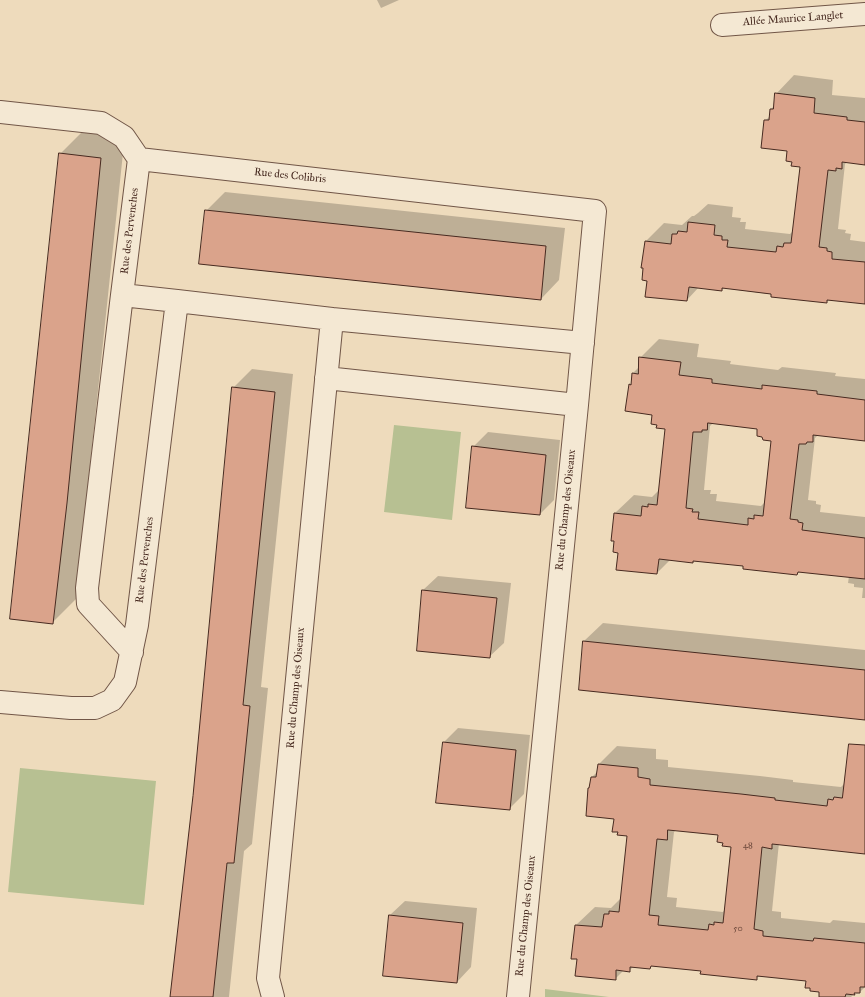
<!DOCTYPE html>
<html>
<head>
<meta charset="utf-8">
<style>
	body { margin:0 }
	canvas { display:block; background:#eedbbc }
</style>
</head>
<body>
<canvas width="865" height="997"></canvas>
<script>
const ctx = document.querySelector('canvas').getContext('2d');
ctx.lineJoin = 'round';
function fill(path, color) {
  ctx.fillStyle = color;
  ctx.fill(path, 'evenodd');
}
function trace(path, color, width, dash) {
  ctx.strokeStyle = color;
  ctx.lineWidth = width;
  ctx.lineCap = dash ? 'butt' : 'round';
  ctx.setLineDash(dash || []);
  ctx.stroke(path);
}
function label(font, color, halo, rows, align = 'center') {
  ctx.font = font + ' "IM FELL Great Primer",serif';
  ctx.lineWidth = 3;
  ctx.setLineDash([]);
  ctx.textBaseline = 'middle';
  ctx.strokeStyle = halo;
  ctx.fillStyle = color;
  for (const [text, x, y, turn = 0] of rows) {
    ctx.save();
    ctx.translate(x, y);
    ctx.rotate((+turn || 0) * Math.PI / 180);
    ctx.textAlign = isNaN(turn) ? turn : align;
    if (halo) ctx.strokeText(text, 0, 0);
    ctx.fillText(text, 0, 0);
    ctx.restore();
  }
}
fill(new Path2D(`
	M 394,425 L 461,432 L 452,520 L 384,512 Z
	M 20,768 L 156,781 L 144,905 L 8,892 Z
	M 545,989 L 609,997 L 545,997 Z`), '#b7c092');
fill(new Path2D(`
	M 377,0 L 399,0 L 381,8 Z
	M 794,75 L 833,80 L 832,95 L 865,98 L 865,164 L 847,162 L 845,164 L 838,229 L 846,230 L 845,233 L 851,234 L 850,240 L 865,242 L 865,303 L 829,299 L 827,302 L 724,288 L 722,290 L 699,287 L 687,300 L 649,280 L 645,242 L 664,223 L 682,225 L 692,216 L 694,216 L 698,213 L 708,204 L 733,207 L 732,217 L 741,218 L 740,222 L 746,222 L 745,229 L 790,234 L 794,230 L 801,166 L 793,161 L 788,150 L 765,121 L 770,116 L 771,109 L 774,106 L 776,94 Z
	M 84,130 L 125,134 L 76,599 L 52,623 L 60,154 Z
	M 225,192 L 565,228 L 559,280 L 541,299 L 206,211 Z
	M 659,339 L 699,344 L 697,357 L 731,361 L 730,364 L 778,370 L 782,367 L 836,373 L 835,376 L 865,379 L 865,444 L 865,440 L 818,435 L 815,438 L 808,500 L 816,501 L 816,504 L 821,505 L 820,512 L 865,517 L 865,598 L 862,598 L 863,588 L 854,587 L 854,584 L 848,583 L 849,576 L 800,571 L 797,574 L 745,565 L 695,560 L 693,562 L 670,560 L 657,573 L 620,552 L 615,513 L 634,495 L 652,497 L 659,490 L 666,428 L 658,424 L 653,414 L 630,385 L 632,382 L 633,373 L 639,367 L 640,358 ZM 713,423 L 758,428 L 772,440 L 765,502 L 761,506 L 716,501 L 717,494 L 710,494 L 711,490 L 704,490 L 710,426 Z
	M 252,369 L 293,374 L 261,687 L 268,688 L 252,844 L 244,851 L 229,997 L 171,997 L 194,796 L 233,388 Z
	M 488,432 L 560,440 L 554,500 L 540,514 L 473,447 Z
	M 438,576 L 511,583 L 504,643 L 489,657 L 423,590 Z
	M 603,623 L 865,650 L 865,719 L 580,689 L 584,641 Z
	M 458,728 L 530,735 L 524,794 L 509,809 L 444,742 Z
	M 617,746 L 656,749 L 656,759 L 668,760 L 668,767 L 760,776 L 793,780 L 793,782 L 841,787 L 847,781 L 865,770 L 865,853 L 779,843 L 772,911 L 781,912 L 781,918 L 830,923 L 833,920 L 865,923 L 865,987 L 860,992 L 856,992 L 851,997 L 820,997 L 820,991 L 811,987 L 807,980 L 759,976 L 756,979 L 702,970 L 652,965 L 650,968 L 633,967 L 629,971 L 624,970 L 615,979 L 576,925 L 595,907 L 611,908 L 622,897 L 628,835 L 619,831 L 615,818 L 592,777 L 598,771 L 599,764 ZM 676,830 L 719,835 L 724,842 L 733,846 L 725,909 L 723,912 L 676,907 L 677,898 L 667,897 L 674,832 Z
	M 405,901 L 477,908 L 471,967 L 457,982 L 390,915 Z`), '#0003');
const building = new Path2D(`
	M 775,93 L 815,98 L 814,113 L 847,117 L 847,120 L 865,122 L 865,165 L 842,162 L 842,169 L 836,168 L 836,171 L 828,170 L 819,247 L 827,248 L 827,251 L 832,252 L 832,259 L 865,262 L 865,304 L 827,300 L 827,303 L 771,297 L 771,294 L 722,288 L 722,291 L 689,287 L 687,301 L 645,297 L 647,281 L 642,280 L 643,268 L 641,268 L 645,241 L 671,244 L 672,234 L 677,234 L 678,231 L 687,232 L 688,222 L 715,225 L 714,235 L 722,236 L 722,240 L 728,240 L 727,247 L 776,252 L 777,246 L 783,247 L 784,243 L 791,243 L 800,167 L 791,166 L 792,162 L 786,161 L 787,151 L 761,148 L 764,120 L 769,120 L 770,109 L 773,109 Z
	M 59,153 L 101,158 L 67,503 L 53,624 L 10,619 Z
	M 205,210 L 546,246 L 541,300 L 199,264 Z
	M 639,357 L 681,362 L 679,375 L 712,379 L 712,383 L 762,389 L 762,385 L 817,391 L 817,394 L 865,400 L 865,441 L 813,435 L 813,442 L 807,442 L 806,444 L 799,444 L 790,519 L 798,520 L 798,522 L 803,523 L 802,530 L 865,538 L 865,579 L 798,572 L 797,575 L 743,569 L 743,566 L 693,561 L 693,563 L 659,559 L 657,574 L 616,570 L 618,553 L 613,552 L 614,541 L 611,541 L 614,513 L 641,516 L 642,506 L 648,507 L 648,504 L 657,505 L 665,429 L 656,428 L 657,425 L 651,424 L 652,415 L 625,411 L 629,384 L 631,385 L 632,373 L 638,374 ZM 708,423 L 757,429 L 757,436 L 762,437 L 763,440 L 771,441 L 763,516 L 754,515 L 754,519 L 748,518 L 748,525 L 698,519 L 699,512 L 692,512 L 693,509 L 686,508 L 693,432 L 702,432 L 702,430 L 707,430 Z
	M 232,387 L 275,392 L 243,705 L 250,706 L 234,863 L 227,863 L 213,997 L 170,997 L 193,796 Z
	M 472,446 L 546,455 L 540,515 L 466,508 Z
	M 422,590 L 497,598 L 490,658 L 417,651 Z
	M 583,641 L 865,670 L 865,720 L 579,690 Z
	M 443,742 L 516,750 L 510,810 L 436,803 Z
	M 849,744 L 865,745 L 865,854 L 772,844 L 772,849 L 762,847 L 754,929 L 763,931 L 763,936 L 813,941 L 814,938 L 865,943 L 865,987 L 860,987 L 860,993 L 854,993 L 855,995 L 846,994 L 845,997 L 819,997 L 819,992 L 810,991 L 810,988 L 805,988 L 806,981 L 757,976 L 757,980 L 700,974 L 701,971 L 651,966 L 650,969 L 630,967 L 630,972 L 616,970 L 616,980 L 575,976 L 577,959 L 571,959 L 575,925 L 602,927 L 604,914 L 609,914 L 609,911 L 619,912 L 627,836 L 617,835 L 618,832 L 612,832 L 614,819 L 586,816 L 588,788 L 589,788 L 591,777 L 596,777 L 598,764 L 638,768 L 638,777 L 650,779 L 650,785 L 741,794 L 775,798 L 775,800 L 827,806 L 828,799 L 833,800 L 834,797 L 842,798 ZM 668,830 L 718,835 L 717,842 L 723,843 L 722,846 L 731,847 L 723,923 L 714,922 L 714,925 L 709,924 L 708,930 L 658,925 L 659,916 L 649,915 L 657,839 L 667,840 Z
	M 389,915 L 463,923 L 457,983 L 383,976 Z`);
fill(building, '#daa38b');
trace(building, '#472a20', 1);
const minor = new Path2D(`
	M 722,25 L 865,14
	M 0,112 L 101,123 L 124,137 L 139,159 L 595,211 L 577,405 L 518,997
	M 139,159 L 122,295 L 177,301
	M 122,295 L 87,588 L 88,604 L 132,652
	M 326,378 L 577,405
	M 0,702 L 71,708 L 95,708 L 112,700 L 125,682 L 137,625 L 177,301 L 332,319
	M 273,997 L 268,978 L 332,319 L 583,343`);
trace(minor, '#715647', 24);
trace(minor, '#f4e8d3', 22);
label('9px', '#6c483b', null, [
	["48",748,846],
	["50",738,929]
]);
label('11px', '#472a20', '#f4e8d3', [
	["Allée Maurice Langlet",793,19,-4],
	["Rue des Colibris",290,176,6],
	["Rue des Pervenches",130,231,-83],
	["Rue du Champ des Oiseaux",566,510,-84],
	["Rue des Pervenches",145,560,-83],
	["Rue du Champ des Oiseaux",296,688,-85],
	["Rue du Champ des Oiseaux",526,916,-84]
]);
</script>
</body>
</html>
